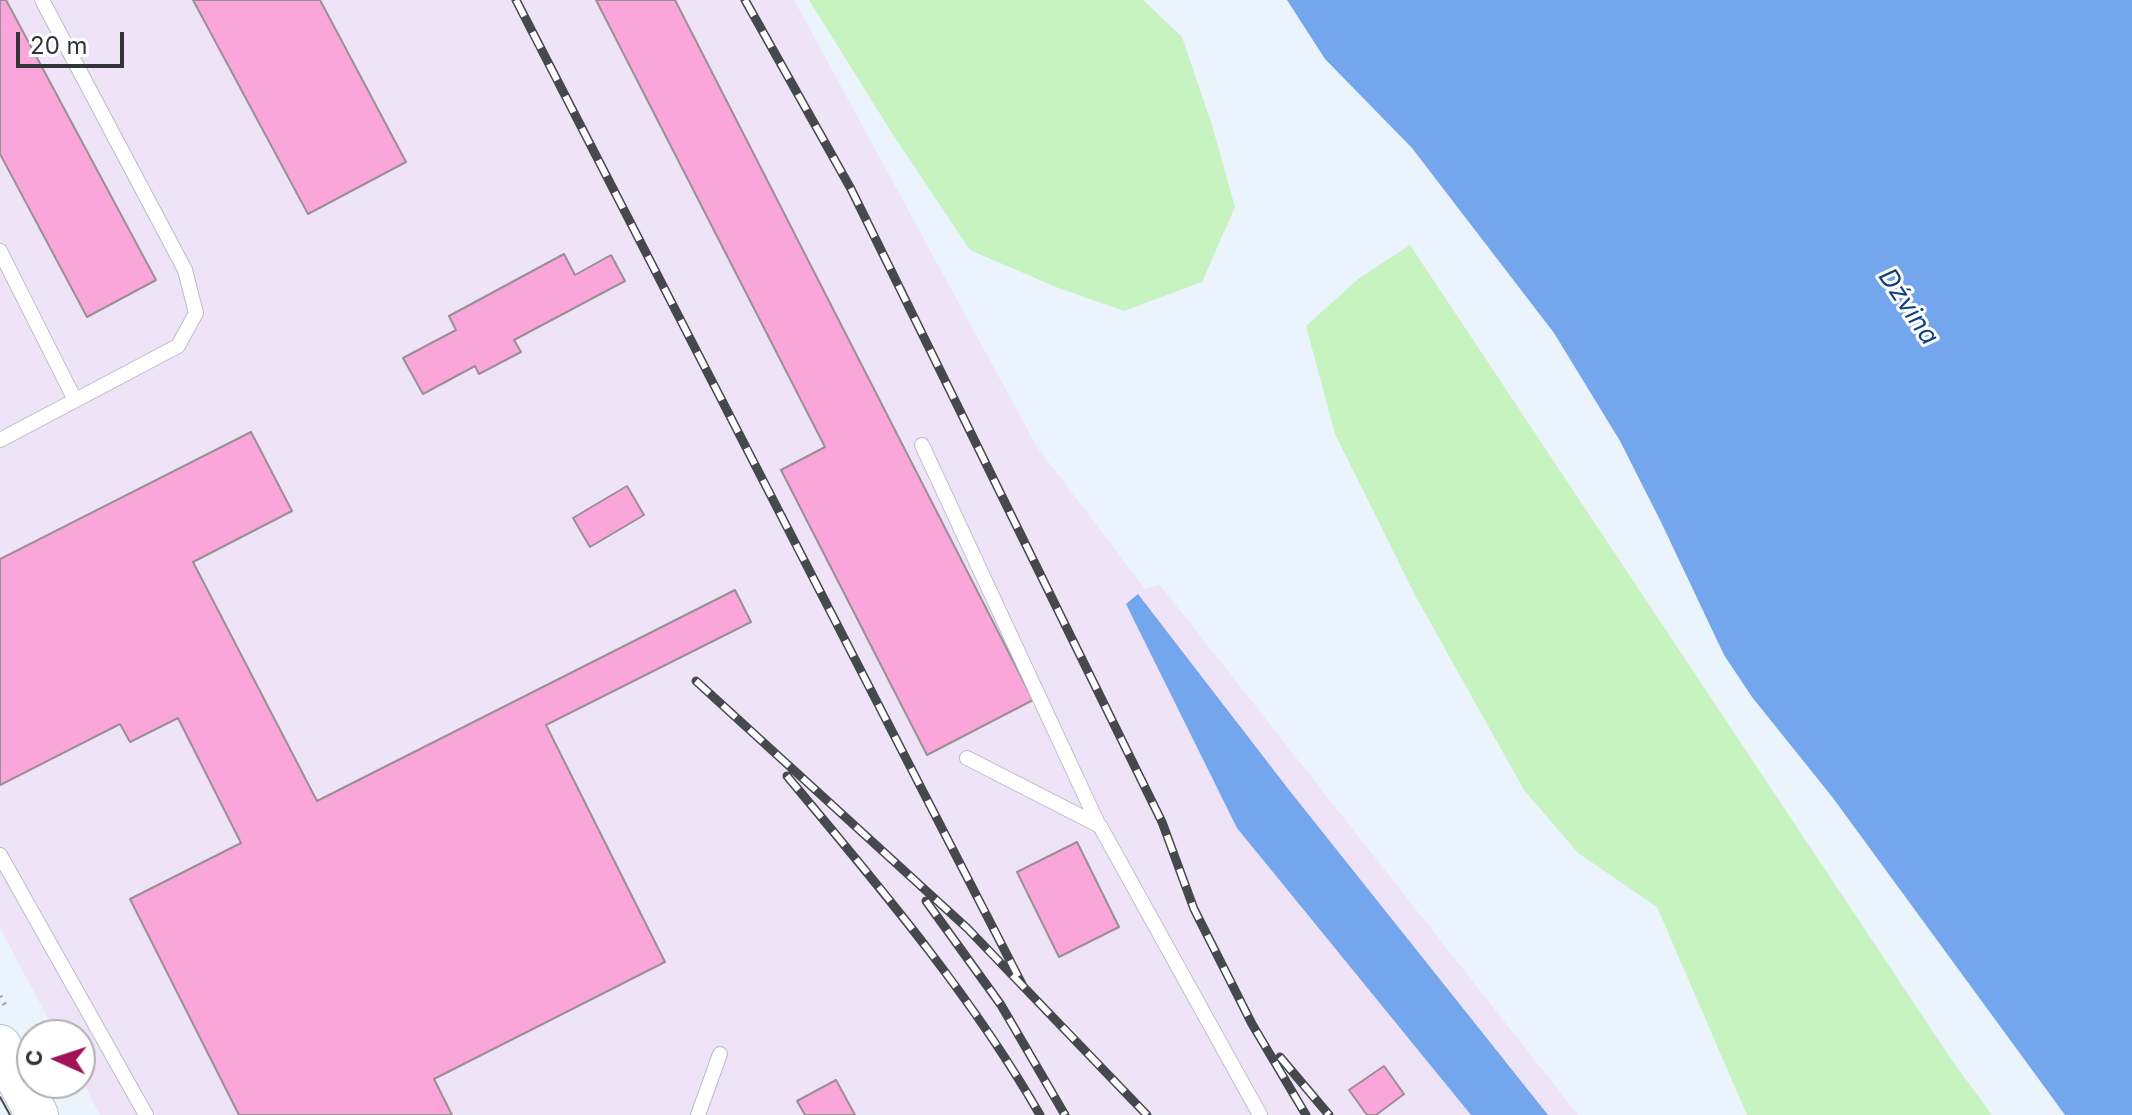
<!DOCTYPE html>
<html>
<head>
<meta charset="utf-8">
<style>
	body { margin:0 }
	#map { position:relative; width:2132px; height:1115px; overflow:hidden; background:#ebf3fc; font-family:Inter,sans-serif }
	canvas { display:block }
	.north { position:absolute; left:16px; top:1019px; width:80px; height:80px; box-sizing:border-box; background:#fff; border:2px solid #adaeaf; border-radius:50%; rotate:273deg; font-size:22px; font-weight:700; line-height:32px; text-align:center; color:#323538 }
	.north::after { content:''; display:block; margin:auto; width:28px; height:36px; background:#a21256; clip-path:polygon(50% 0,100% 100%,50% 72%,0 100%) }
	.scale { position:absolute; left:16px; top:32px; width:108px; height:36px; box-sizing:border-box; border:4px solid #323538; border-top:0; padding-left:10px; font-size:24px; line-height:28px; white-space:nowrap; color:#323538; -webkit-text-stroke:6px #fff; paint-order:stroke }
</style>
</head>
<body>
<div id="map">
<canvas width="2132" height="1115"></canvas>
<div class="north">С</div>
<div class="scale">20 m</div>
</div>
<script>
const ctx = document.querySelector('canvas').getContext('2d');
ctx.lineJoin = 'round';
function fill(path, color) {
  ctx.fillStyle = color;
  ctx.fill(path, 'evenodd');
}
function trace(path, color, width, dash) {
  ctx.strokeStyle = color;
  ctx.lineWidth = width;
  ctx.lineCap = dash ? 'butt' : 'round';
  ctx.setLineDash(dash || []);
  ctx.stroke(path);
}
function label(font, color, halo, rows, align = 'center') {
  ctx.font = font + ' Inter,sans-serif';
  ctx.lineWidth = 6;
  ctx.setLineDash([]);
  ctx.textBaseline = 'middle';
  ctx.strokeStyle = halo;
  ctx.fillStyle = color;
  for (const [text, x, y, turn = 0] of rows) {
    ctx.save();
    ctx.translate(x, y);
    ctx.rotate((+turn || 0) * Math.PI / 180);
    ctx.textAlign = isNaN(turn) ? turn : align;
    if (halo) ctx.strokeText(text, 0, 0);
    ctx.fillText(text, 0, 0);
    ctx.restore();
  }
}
fill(new Path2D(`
	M 0,0 L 794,0 L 1037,447 L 1145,589 L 1160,585 L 1578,1115 L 100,1115 L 80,1077 L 80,1035 L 57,1035 L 0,928 Z`), '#efe3f7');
fill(new Path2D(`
	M 809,0 L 1143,0 L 1182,37 L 1212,125 L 1235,207 L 1202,282 L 1124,311 L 1056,287 L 970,250 L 890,130 Z
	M 1410,245 L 1953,1062 L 1992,1115 L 1747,1115 L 1657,907 L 1578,853 L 1524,790 L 1416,597 L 1335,434 L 1306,326 L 1358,279 Z`), '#c7f3c1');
fill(new Path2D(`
	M 1287,0 L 2132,0 L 2132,1115 L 2065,1115 L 1833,798 L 1752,697 L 1724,655 L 1661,522 L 1620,441 L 1554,333 L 1412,148 L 1325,59 Z
	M 1138,594 L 1289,790 L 1548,1115 L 1471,1115 L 1237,828 L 1126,604 Z`), '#74a6ee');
const building = new Path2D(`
	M 0,0 L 6,0 L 156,280 L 87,317 L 0,154 Z
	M 193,0 L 320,0 L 406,162 L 308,214 Z
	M 596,0 L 675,0 L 1033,700 L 927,755 L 781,470 L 825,447 Z
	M 564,254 L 575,275 L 611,255 L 625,281 L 514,340 L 521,352 L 479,374 L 475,366 L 423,394 L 403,358 L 456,330 L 449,316 Z
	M 251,432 L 292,511 L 193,562 L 317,801 L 735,590 L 751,622 L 546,725 L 665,962 L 434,1079 L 452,1115 L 239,1115 L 130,899 L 241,843 L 178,718 L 130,742 L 120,724 L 0,785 L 0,559 Z
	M 627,486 L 644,515 L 590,547 L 573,518 Z
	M 1077,842 L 1119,927 L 1059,957 L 1017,872 Z
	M 1384,1066 L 1404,1094 L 1376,1115 L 1367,1115 L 1349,1090 Z
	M 836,1080 L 855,1115 L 805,1115 L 797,1101 Z`);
fill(building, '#fba6da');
trace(building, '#9a8f95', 2);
const lane = new Path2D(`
	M 0,251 L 75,400
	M 0,440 L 178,346 L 196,313 L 185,270 L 42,0
	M 922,445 L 1099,826
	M 967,758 L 1100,826 L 1260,1115
	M 0,855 L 146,1115
	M 698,1115 L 720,1054`);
const secondary = new Path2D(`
	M 0,1046 L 37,1115`);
trace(lane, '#b7bfc8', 16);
trace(secondary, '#b7bfc8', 44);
trace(new Path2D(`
	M 0,996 L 7,1009`), '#a2a8af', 5, [2, 6]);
trace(lane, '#fff', 14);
trace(secondary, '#fff', 42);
trace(new Path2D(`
	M 0,1097 L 10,1115`), '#45484c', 2);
const rail = new Path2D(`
	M 516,0 L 1023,986
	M 745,0 L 851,189 L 1162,822 L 1194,909 L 1252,1024 L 1306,1115
	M 696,681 L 967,928 L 1147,1115
	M 787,776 C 877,884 970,993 1040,1115
	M 926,901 L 1001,1005 L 1065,1115
	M 1280,1057 L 1329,1115`);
trace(rail, '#45484c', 9);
trace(rail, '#fff', 6, [18]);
label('italic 26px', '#0e3f7e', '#fff', [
	["Dźvina",1908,307,56]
]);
</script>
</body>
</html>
